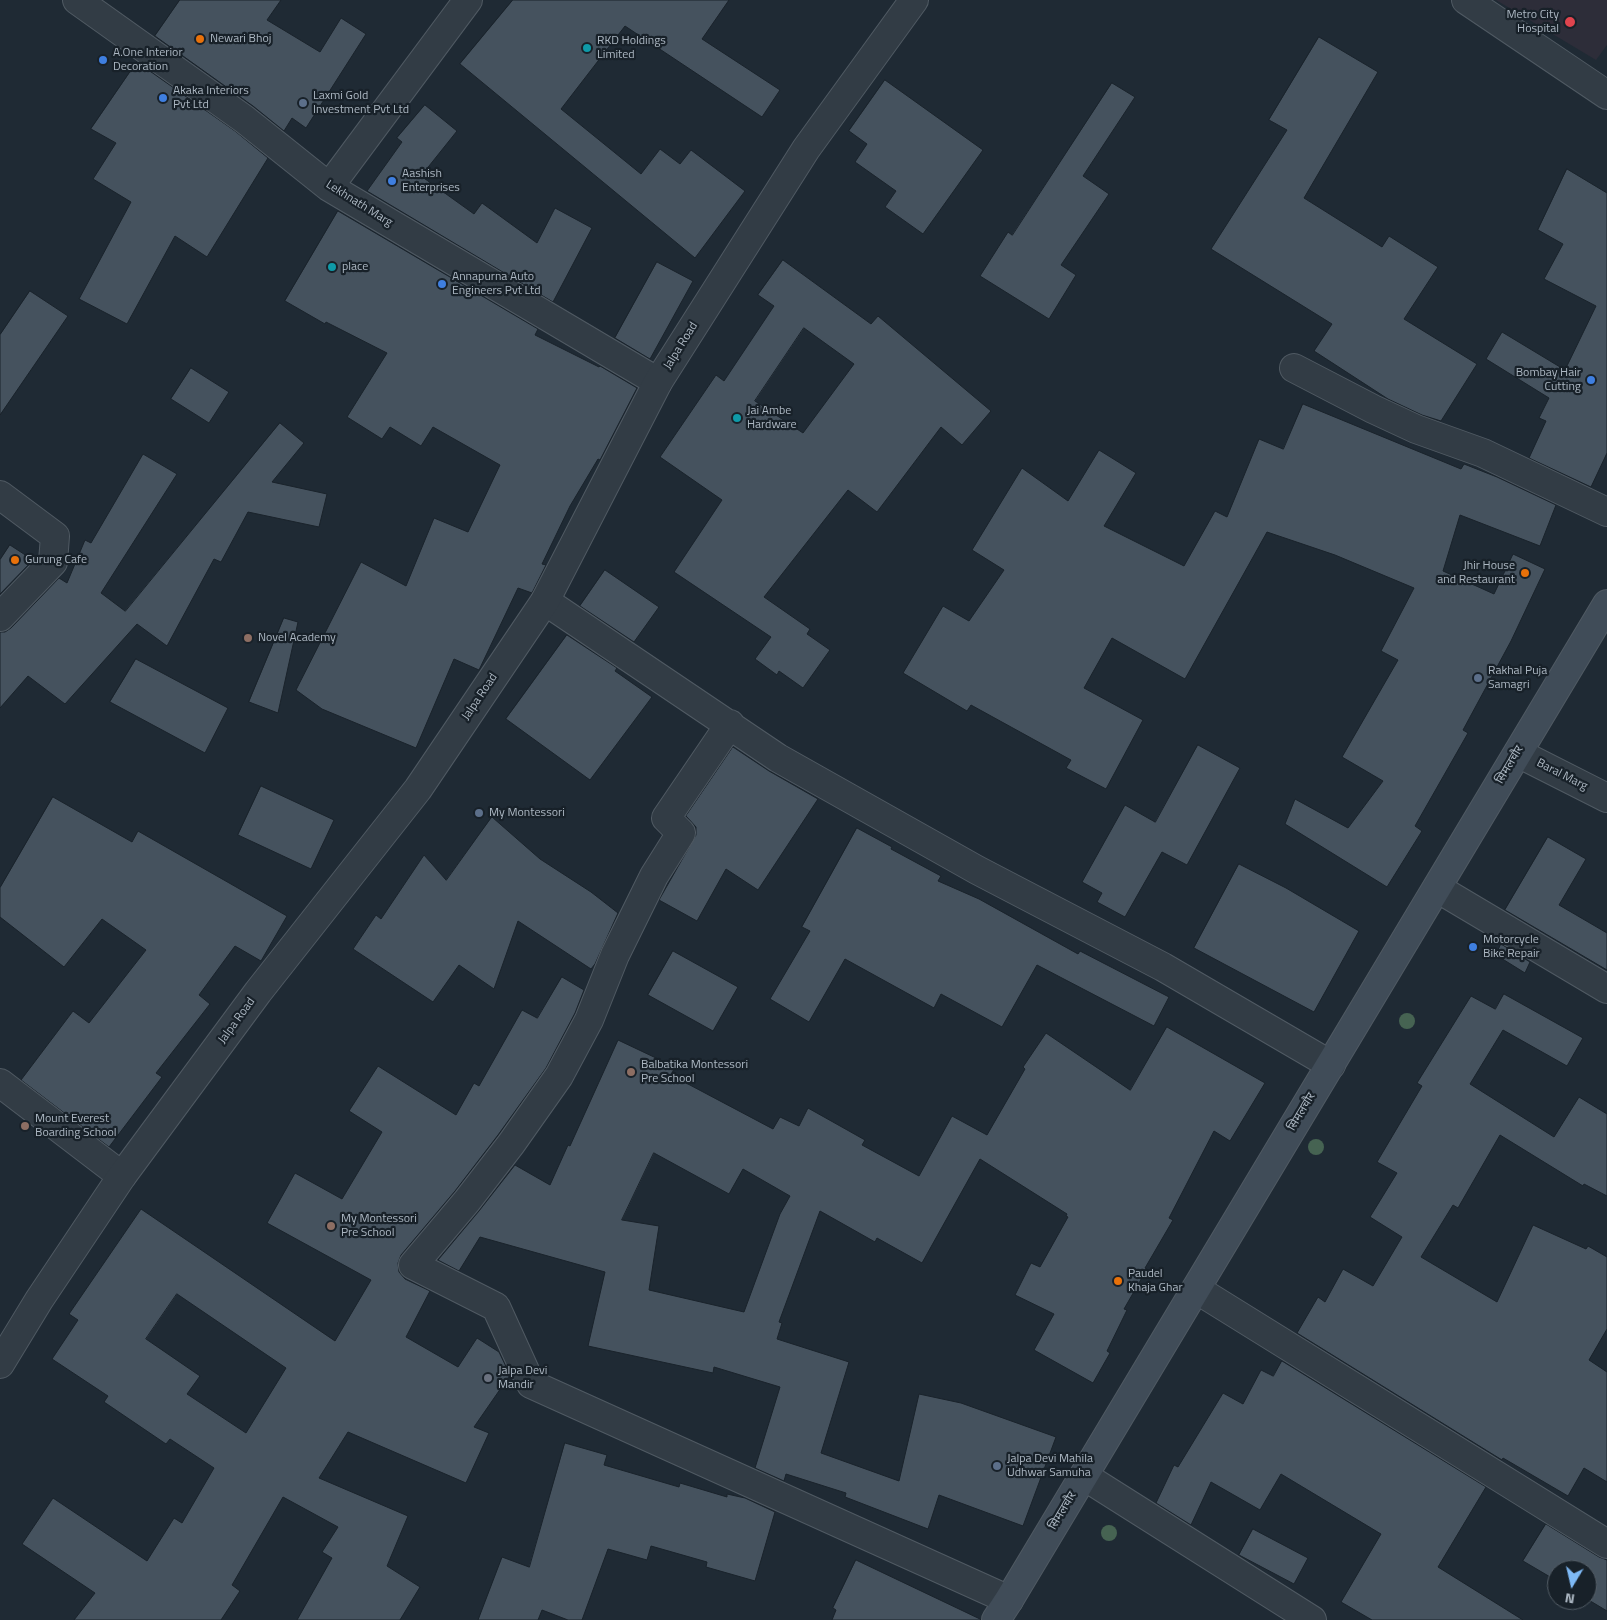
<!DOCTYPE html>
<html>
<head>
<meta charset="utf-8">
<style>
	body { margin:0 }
	#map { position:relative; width:1607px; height:1620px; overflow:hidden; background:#1f2a34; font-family:"Titillium Web",sans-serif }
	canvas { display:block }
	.north { position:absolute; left:1547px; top:1560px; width:50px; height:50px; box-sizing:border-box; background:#182129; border:1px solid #535d66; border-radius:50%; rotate:189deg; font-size:14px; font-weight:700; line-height:20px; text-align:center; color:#acb7c2 }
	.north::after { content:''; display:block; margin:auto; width:18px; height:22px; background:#7eb9f5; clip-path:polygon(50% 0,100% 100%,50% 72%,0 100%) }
</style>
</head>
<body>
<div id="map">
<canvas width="1607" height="1620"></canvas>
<div class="north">N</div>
</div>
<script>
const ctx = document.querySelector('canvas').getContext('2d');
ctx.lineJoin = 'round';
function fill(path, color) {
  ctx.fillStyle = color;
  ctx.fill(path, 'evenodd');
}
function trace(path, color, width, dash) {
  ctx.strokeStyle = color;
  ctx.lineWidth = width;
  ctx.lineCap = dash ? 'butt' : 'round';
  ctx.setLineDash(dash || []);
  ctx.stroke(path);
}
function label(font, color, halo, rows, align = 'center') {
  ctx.font = font + ' "Titillium Web","Noto Sans Devanagari",sans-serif';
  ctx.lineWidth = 4.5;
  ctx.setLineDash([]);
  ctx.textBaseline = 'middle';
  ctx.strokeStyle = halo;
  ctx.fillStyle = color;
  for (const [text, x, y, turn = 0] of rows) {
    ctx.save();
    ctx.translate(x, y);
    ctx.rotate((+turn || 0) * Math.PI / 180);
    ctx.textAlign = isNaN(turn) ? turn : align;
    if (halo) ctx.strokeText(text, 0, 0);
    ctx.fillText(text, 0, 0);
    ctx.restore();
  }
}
fill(new Path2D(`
	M 1496,0 L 1607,0 L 1607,45 L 1596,60 Z`), '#2d2d39');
const building = new Path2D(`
	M 180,0 L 281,0 L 267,20 L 320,52 L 341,18 L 366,34 L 306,128 L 292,118 L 284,131 L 253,106 L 155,36 Z
	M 513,0 L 729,0 L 702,39 L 780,90 L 762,117 L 625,26 L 561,109 L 641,174 L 660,149 L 680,164 L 691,150 L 745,191 L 695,258 L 460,64 Z
	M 1319,37 L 1378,72 L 1304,198 L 1382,247 L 1389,236 L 1438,267 L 1404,319 L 1477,364 L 1441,421 L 1422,415 L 1388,399 L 1314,351 L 1332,324 L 1211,249 L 1287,130 L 1269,120 Z
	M 137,62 L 235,131 L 268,158 L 207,257 L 175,236 L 127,324 L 79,299 L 131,202 L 93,179 L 116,143 L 91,129 Z
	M 885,80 L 983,150 L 923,234 L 885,207 L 896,191 L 855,162 L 867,144 L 849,131 Z
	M 1112,83 L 1135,97 L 1083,176 L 1109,194 L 1061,265 L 1076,275 L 1049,319 L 980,276 L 1008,232 L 1012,235 Z
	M 425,105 L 457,131 L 421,176 L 474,214 L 482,203 L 537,243 L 555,208 L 592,228 L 553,302 L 367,191 L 402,142 L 397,138 Z
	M 1567,169 L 1607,193 L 1607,453 L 1591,487 L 1529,458 L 1546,421 L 1539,418 L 1549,398 L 1486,359 L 1502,332 L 1565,370 L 1596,306 L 1544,279 L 1563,244 L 1538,230 Z
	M 338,211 L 538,329 L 535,335 L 599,367 L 600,366 L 637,388 L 600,460 L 598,459 L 570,506 L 542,564 L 546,565 L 532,593 L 518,588 L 479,670 L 454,659 L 416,748 L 322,709 L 296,690 L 361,562 L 406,586 L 434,518 L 468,532 L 500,465 L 433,427 L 421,446 L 390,427 L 382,439 L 347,417 L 387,353 L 326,322 L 325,324 L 285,301 Z
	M 783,260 L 871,324 L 878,316 L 991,411 L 962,445 L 941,427 L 877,512 L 848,490 L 764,597 L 810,629 L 807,634 L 830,650 L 803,688 L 779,671 L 777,675 L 755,659 L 771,637 L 674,572 L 722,500 L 660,457 L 716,375 L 724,381 L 774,306 L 758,295 ZM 804,328 L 854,364 L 803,433 L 755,401 Z
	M 657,262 L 693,281 L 650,359 L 615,338 Z
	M 30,291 L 68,316 L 0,415 L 0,335 Z
	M 191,368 L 229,392 L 209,423 L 171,399 Z
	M 1303,404 L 1461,469 L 1464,464 L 1497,477 L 1556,505 L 1540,546 L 1460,515 L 1443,571 L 1494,594 L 1513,554 L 1545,569 L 1511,641 L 1463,730 L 1468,733 L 1415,826 L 1422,831 L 1387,887 L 1285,824 L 1295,799 L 1348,828 L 1383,781 L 1342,757 L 1398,660 L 1381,651 L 1414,588 L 1335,555 L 1267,532 L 1185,679 L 1112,638 L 1084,688 L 1143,720 L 1106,789 L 1066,768 L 1071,760 L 971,705 L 967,711 L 903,673 L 943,606 L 969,621 L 1004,570 L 972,550 L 1022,468 L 1068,501 L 1099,450 L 1136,473 L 1104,526 L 1184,566 L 1215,511 L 1227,517 L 1259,439 L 1283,449 Z
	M 280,423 L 304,443 L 272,482 L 327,494 L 319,527 L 248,512 L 221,562 L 214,559 L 167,646 L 137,624 L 65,704 L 28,676 L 0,708 L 0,632 L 5,632 L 11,628 L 59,578 L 67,583 L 85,540 L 91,543 L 143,454 L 177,474 L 101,593 L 125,611 Z
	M 10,545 L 33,560 L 0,594 L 0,560 Z
	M 605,570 L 659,607 L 634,642 L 580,606 Z
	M 284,618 L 298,622 L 278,713 L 249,702 Z
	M 567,635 L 617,668 L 615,671 L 652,697 L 590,780 L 506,719 Z
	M 136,659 L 228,708 L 205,753 L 110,702 Z
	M 1198,745 L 1240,768 L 1187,865 L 1162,852 L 1125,917 L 1097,902 L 1102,893 L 1082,882 L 1125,805 L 1155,822 Z
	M 733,747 L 769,771 L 818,799 L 758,890 L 726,869 L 697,921 L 659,900 L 696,835 L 696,827 L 686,816 Z
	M 261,786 L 334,820 L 311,869 L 238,835 Z
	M 53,797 L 132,842 L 138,831 L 287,916 L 261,961 L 235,946 L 199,995 L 210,1004 L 156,1073 L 162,1077 L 109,1147 L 21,1080 L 73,1011 L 89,1023 L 146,950 L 102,919 L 64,967 L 0,917 L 0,888 Z
	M 492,817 L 540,859 L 591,892 L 618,913 L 595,964 L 591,969 L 518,921 L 494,989 L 459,965 L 433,1002 L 353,949 L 376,915 L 381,919 L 424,855 L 446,880 Z
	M 857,828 L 892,847 L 891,849 L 941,876 L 938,881 L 979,899 L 1078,954 L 1080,951 L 1169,997 L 1154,1026 L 1037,965 L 1002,1027 L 941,994 L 934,1008 L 845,959 L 809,1022 L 770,999 L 810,931 L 802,927 Z
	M 1548,837 L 1586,859 L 1559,905 L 1607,933 L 1607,970 L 1505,910 Z
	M 1239,864 L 1286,888 L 1359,931 L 1314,1012 L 1194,948 Z
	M 1501,944 L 1530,962 L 1525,973 L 1496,955 Z
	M 673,951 L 738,987 L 713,1031 L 648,995 Z
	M 562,977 L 584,990 L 575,1013 L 546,1068 L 498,1135 L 455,1191 L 401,1255 L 398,1263 L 399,1272 L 405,1279 L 430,1291 L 406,1337 L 458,1367 L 477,1338 L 499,1352 L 510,1375 L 474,1427 L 489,1433 L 466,1483 L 348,1432 L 319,1478 L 408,1516 L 387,1566 L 420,1587 L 400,1620 L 297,1620 L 332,1558 L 322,1552 L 338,1527 L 283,1497 L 232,1585 L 240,1591 L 221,1620 L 74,1620 L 95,1593 L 22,1544 L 53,1498 L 147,1561 L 174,1518 L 182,1523 L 214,1468 L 170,1439 L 166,1444 L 104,1402 L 108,1396 L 52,1359 L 78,1320 L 69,1314 L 141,1209 L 335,1341 L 371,1280 L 267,1223 L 295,1173 L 342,1199 L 382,1132 L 349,1111 L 378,1066 L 456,1115 L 474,1083 L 479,1086 L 522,1010 L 537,1018 ZM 177,1294 L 286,1368 L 246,1433 L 187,1394 L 200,1376 L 146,1339 Z
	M 1504,994 L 1583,1038 L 1567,1066 L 1503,1030 L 1470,1084 L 1554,1137 L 1579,1097 L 1607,1114 L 1607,1196 L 1584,1184 L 1583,1186 L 1500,1135 L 1458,1208 L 1453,1205 L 1421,1257 L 1497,1302 L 1533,1225 L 1586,1249 L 1588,1246 L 1607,1257 L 1607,1329 L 1589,1360 L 1607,1372 L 1607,1482 L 1584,1468 L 1568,1496 L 1503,1458 L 1502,1460 L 1297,1333 L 1318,1297 L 1325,1302 L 1343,1269 L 1373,1286 L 1402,1237 L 1370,1217 L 1397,1173 L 1377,1162 L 1422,1086 L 1417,1083 L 1471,996 L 1495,1009 Z
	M 1167,1027 L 1265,1083 L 1230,1141 L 1214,1131 L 1169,1218 L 1173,1220 L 1145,1268 L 1147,1269 L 1124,1309 L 1127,1310 L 1107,1351 L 1110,1353 L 1093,1383 L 1034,1350 L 1054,1314 L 1015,1295 L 1031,1263 L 1040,1267 L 1068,1217 L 1066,1216 L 1067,1214 L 980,1159 L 922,1263 L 877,1238 L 875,1242 L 820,1211 L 779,1322 L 782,1323 L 777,1339 L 849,1362 L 821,1453 L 899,1481 L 919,1394 L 961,1403 L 1056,1437 L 1023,1526 L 939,1495 L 928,1529 L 845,1497 L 846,1493 L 786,1474 L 784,1481 L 755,1468 L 780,1387 L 714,1367 L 713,1373 L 588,1346 L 605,1272 L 480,1237 L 459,1271 L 438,1260 L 479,1211 L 515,1165 L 550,1185 L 568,1145 L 570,1146 L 618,1040 L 675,1067 L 671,1075 L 773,1129 L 780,1117 L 799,1126 L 808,1108 L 865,1140 L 862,1145 L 919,1176 L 952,1116 L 987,1135 L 1025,1069 L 1023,1067 L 1046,1033 L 1130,1090 ZM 654,1153 L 729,1194 L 743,1169 L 790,1196 L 780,1214 L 744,1312 L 649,1290 L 659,1226 L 622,1220 Z
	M 1282,1361 L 1486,1487 L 1438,1567 L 1523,1620 L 1372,1620 L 1341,1602 L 1381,1534 L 1281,1474 L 1260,1510 L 1211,1482 L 1191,1525 L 1156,1503 L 1174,1465 L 1178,1467 L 1223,1393 L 1243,1404 L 1261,1370 L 1273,1376 Z
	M 565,1443 L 607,1455 L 604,1465 L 679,1487 L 680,1483 L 727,1497 L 727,1494 L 745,1498 L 775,1512 L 755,1581 L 706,1567 L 707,1562 L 651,1546 L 647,1560 L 608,1549 L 582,1620 L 568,1620 L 542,1610 L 538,1620 L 478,1620 L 502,1557 L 529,1567 Z
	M 1546,1524 L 1599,1557 L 1607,1560 L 1607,1611 L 1587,1599 L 1587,1570 L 1557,1570 L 1557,1581 L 1523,1561 Z
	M 1253,1529 L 1308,1558 L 1294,1584 L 1239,1555 Z
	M 856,1560 L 980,1619 L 981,1620 L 832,1620 L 836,1610 L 833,1608 Z`);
fill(building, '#45525e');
trace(building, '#1a232b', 1);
const minor = new Path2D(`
	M 77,0 L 244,119 L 329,187 L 658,382
	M 1466,0 L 1607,95
	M 329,187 L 468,0
	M 1294,368 L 1373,409 L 1416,429 L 1483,453 L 1607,512
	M 0,495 L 55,536 L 53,562 L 0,617
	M 545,601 L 778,758 L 977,870 L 1163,967 L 1331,1065
	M 730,724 L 666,818 L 681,833 L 654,876 L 615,955 L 589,1020 L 559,1076 L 511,1144 L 467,1201 L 413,1265 L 496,1307 L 531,1384 L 1009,1600
	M 1518,753 L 1607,798
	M 1437,888 L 1607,989
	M 0,1083 L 122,1176
	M 1196,1289 L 1607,1544
	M 1084,1476 L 1312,1620`);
const tertiary = new Path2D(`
	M 0,1364 L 39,1300 L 122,1176 L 258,992 L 418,789 L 545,601 L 658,382 L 806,149 L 914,0`);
const secondary = new Path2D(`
	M 996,1620 L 1009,1600 L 1607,604`);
trace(minor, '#505a63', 30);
trace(tertiary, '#505a63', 30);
trace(secondary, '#505a63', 30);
trace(minor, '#323c45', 28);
trace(tertiary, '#323c45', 28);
trace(secondary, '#404c58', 28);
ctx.fillStyle = '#466352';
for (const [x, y] of [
	[1407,1021],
	[1316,1147],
	[1109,1533]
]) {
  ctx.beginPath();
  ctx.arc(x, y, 8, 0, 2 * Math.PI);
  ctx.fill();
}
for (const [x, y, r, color] of [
	[1570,22,6,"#e0444e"],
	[200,39,5,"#e8710a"],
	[587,48,5,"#0f9aa8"],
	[103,60,5,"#3f7fe0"],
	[163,98,5,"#3f7fe0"],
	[303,103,5,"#5c6f8a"],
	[392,181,5,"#3f7fe0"],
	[332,267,5,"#0f9aa8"],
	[442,284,5,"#3f7fe0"],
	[1591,380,5,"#3f7fe0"],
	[737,418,5,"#0f9aa8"],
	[15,560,5,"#e8710a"],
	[1525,573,5,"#e8710a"],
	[248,638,5,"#8d6e63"],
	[1478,678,5,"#5c6f8a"],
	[479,813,5,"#5c6f8a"],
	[1473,947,5,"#3f7fe0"],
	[631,1072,5,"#8d6e63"],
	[25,1126,5,"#8d6e63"],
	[331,1226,5,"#8d6e63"],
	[1118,1281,5,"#e8710a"],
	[488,1378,5,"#6b7280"],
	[997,1466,5,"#5c6f8a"]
]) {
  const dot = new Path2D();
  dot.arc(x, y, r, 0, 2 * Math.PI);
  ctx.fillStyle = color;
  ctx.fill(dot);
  trace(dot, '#182129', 2);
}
label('12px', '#acb7c2', '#182129', [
	["Metro City",1559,15,"right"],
	["Hospital",1559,29,"right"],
	["Newari Bhoj",210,39],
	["RKD Holdings",597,41],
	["Limited",597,55],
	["A.One Interior",113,53],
	["Decoration",113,67],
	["Akaka Interiors",173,91],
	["Pvt Ltd",173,105],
	["Laxmi Gold",313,96],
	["Investment Pvt Ltd",313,110],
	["Aashish",402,174],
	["Enterprises",402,188],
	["place",342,267],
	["Annapurna Auto",452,277],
	["Engineers Pvt Ltd",452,291],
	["Bombay Hair",1581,373,"right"],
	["Cutting",1581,387,"right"],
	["Jai Ambe",747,411],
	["Hardware",747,425],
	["Gurung Cafe",25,560],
	["Jhir House",1515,566,"right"],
	["and Restaurant",1515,580,"right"],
	["Novel Academy",258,638],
	["Rakhal Puja",1488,671],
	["Samagri",1488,685],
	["My Montessori",489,813],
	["Motorcycle",1483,940],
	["Bike Repair",1483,954],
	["Balbatika Montessori",641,1065],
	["Pre School",641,1079],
	["Mount Everest",35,1119],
	["Boarding School",35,1133],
	["My Montessori",341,1219],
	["Pre School",341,1233],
	["Paudel",1128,1274],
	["Khaja Ghar",1128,1288],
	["Jalpa Devi",498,1371],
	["Mandir",498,1385],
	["Jalpa Devi Mahila",1007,1459],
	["Udhwar Samuha",1007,1473]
], 'left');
label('12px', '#acb7c2', '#182129', [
	["Lekhnath Marg",359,204,32],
	["Jalpa Road",681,346,-58],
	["Jalpa Road",480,697,-56],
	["सिमलचौर",1510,765,-59],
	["Baral Marg",1562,775,27],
	["Jalpa Road",237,1021,-54],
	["सिमलचौर",1302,1112,-59],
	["सिमलचौर",1063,1511,-59]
]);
</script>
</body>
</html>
